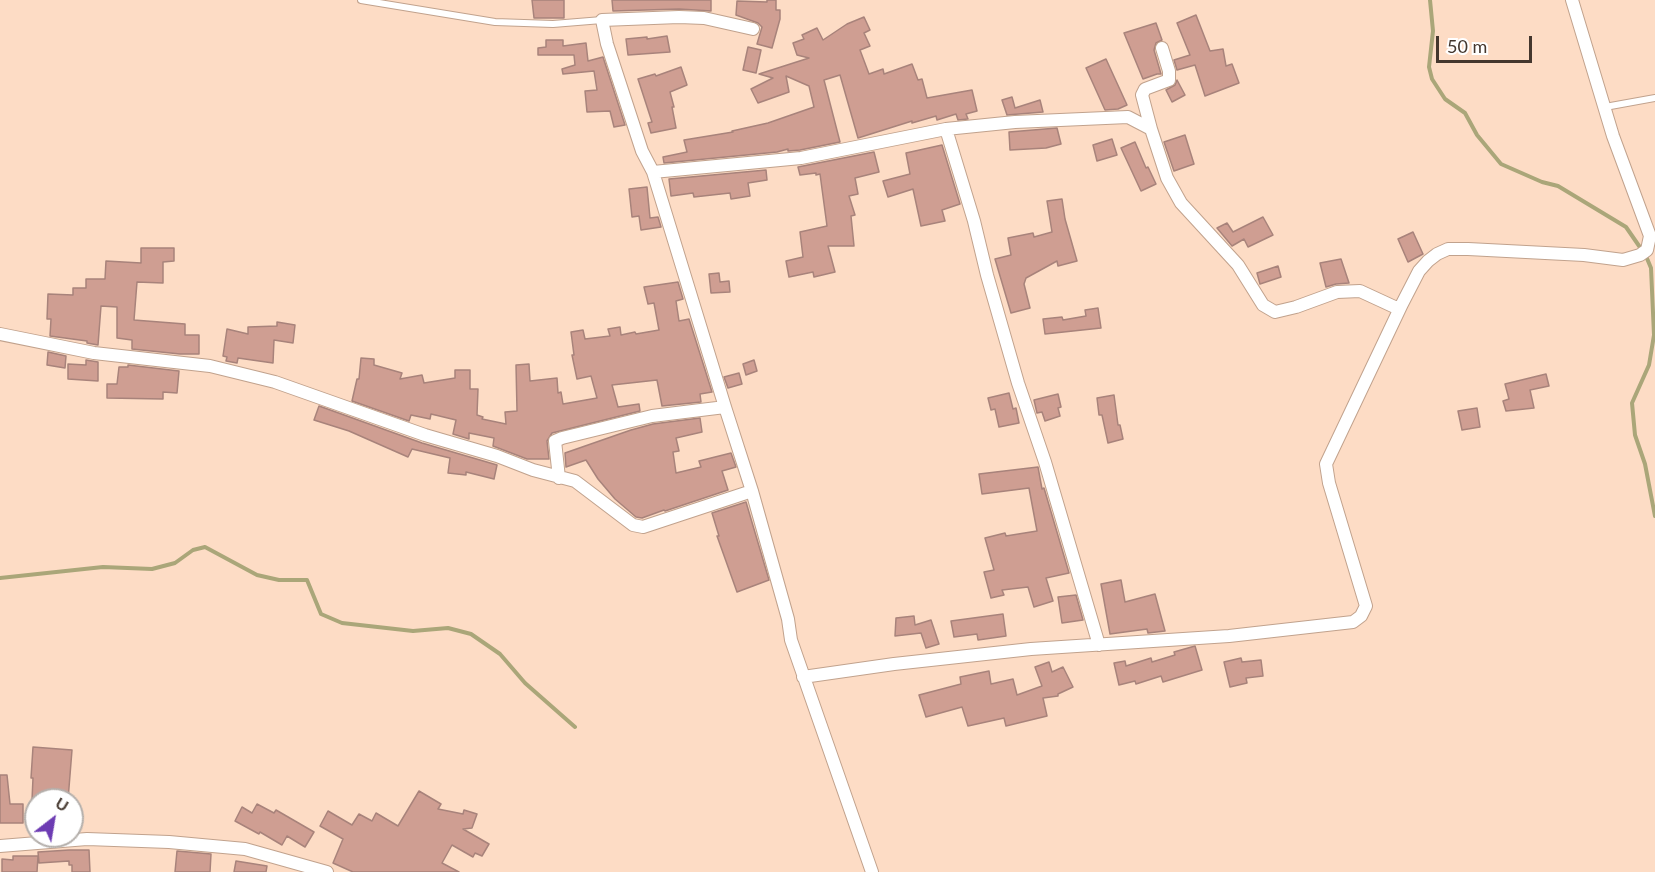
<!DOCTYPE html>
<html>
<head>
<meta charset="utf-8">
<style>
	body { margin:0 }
	#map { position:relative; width:1655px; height:872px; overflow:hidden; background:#fddcc5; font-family:Lato,sans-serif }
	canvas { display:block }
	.north { position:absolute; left:24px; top:788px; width:60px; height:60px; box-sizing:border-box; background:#fff; border:2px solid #b4afab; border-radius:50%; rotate:31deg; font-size:16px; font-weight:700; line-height:24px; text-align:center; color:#44372e }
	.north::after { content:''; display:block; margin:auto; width:21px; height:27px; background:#6d3cb3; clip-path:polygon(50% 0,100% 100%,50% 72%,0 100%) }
	.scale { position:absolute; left:1436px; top:36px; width:96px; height:27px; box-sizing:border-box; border:3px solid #44372e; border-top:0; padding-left:8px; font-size:18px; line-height:21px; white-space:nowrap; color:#44372e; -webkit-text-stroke:4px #fff; paint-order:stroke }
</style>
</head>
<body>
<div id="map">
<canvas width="1655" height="872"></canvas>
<div class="north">U</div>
<div class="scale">50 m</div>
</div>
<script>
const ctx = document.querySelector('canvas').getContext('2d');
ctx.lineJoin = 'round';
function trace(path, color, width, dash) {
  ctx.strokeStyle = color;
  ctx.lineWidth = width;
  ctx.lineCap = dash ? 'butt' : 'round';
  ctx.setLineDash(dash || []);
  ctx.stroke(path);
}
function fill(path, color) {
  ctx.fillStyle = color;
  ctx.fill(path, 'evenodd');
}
trace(new Path2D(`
	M 1430,0 L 1433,31 L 1429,67 L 1432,79 L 1445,99 L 1465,113 L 1477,135 L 1501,164 L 1542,182 L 1558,186 L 1626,227 L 1646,256 L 1651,268 L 1654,335 L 1649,365 L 1632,403 L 1635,435 L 1645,464 L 1655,516
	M 0,578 L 103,567 L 152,569 L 175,563 L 193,550 L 205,547 L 257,575 L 279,580 L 307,580 L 321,614 L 342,623 L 413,631 L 448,628 L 471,634 L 500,654 L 525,683 L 575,727`), '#aaa679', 4);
const building = new Path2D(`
	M 532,0 L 564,0 L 564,18 L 534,18 Z
	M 612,0 L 711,0 L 711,11 L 679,9 L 613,11 Z
	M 767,0 L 776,0 L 776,10 L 780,10 L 780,19 L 772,48 L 757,44 L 762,27 L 758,23 L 736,15 L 737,1 L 767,2 Z
	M 1196,15 L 1210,51 L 1223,49 L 1226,66 L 1232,64 L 1239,83 L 1205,96 L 1195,65 L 1177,70 L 1174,60 L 1190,55 L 1177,23 Z
	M 864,17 L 870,30 L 864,33 L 870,46 L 860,50 L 869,74 L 883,69 L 884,74 L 912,64 L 918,80 L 922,79 L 927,98 L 972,90 L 977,111 L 966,114 L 968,119 L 958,120 L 956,114 L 937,120 L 936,116 L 912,123 L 912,121 L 858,138 L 840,75 L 824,80 L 840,142 L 800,150 L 788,151 L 788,149 L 777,152 L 664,163 L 663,157 L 687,152 L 684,140 L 733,132 L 732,131 L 768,123 L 814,107 L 809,86 L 786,76 L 789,92 L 758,103 L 751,89 L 773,78 L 759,74 L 809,58 L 797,55 L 793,43 L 804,39 L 802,35 L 817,28 L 823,40 L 847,24 Z
	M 1156,23 L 1162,40 L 1156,43 L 1154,50 L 1161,74 L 1157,74 L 1143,79 L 1124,33 Z
	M 667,36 L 670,52 L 628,55 L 626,39 L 647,37 L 647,39 Z
	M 546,40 L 563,40 L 563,46 L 586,43 L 588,61 L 603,57 L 625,125 L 614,127 L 610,111 L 587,112 L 585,91 L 597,90 L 594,71 L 563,74 L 562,69 L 575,65 L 574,55 L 538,55 L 538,48 L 546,47 Z
	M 748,47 L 761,50 L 756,73 L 743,70 Z
	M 1106,59 L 1127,105 L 1118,109 L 1105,110 L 1086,68 Z
	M 681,67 L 687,85 L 670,92 L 674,107 L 672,107 L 676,128 L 651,133 L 648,123 L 652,122 L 638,79 L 655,74 L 656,76 Z
	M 1177,80 L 1185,95 L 1172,102 L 1166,90 L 1175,85 Z
	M 1012,97 L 1015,108 L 1040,100 L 1043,112 L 1007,115 L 1002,100 Z
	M 1057,128 L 1061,144 L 1046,148 L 1010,150 L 1009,132 Z
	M 1185,135 L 1194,164 L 1174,171 L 1164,142 Z
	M 1112,139 L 1117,155 L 1097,161 L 1093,145 Z
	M 1135,142 L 1146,168 L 1148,167 L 1156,184 L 1141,191 L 1121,148 Z
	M 942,145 L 960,204 L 942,210 L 945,221 L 921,226 L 913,189 L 888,197 L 883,181 L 910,174 L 906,153 Z
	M 874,152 L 879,172 L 855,178 L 858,194 L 849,196 L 855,215 L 851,216 L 854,246 L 828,246 L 835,272 L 814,277 L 813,272 L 789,277 L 786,261 L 803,257 L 800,232 L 827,226 L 820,174 L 816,175 L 816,173 L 800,175 L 798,167 Z
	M 766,170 L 767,180 L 748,183 L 750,196 L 731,199 L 730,193 L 694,197 L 693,193 L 671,196 L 669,179 Z
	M 647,187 L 650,218 L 658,217 L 661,227 L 641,230 L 639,216 L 632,217 L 629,189 Z
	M 1062,199 L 1065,219 L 1077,261 L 1058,266 L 1057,261 L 1026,278 L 1024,284 L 1030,308 L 1011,313 L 995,259 L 1011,255 L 1008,238 L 1033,233 L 1034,237 L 1052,232 L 1047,201 Z
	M 1263,217 L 1273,235 L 1248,247 L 1244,239 L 1232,246 L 1217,228 L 1227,223 L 1233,232 Z
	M 1413,232 L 1423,254 L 1408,262 L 1398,239 Z
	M 141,248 L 174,248 L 174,261 L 163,262 L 163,283 L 137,282 L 134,320 L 185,324 L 185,335 L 199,335 L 199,354 L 180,354 L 132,349 L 132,340 L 117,338 L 117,307 L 101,306 L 98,345 L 87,343 L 87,341 L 50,336 L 51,319 L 47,319 L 48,294 L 73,295 L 73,288 L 86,288 L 86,279 L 105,279 L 106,261 L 141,263 Z
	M 1341,259 L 1349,283 L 1336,284 L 1326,287 L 1320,263 Z
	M 1278,266 L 1281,277 L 1260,284 L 1257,273 Z
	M 719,273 L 720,282 L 729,281 L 730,292 L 711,293 L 709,274 Z
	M 678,282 L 683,299 L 676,301 L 679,321 L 689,319 L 712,392 L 700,394 L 701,402 L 662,406 L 657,380 L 612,385 L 618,407 L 639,404 L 640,411 L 552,433 L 547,441 L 549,459 L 527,459 L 493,446 L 494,438 L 469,433 L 469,439 L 453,434 L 456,420 L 431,414 L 430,419 L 411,415 L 409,421 L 352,401 L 357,379 L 359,379 L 361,358 L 374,359 L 374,365 L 402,373 L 400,379 L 422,375 L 424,383 L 455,378 L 455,370 L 470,370 L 470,389 L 478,389 L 477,415 L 483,417 L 482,419 L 506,424 L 505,412 L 517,411 L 516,365 L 529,364 L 530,381 L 557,378 L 558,393 L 561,392 L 563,404 L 597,398 L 591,376 L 577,379 L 572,355 L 574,355 L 571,332 L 583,330 L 585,339 L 610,336 L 608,329 L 620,327 L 621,335 L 635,332 L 636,334 L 659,330 L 654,303 L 648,304 L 644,287 Z
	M 1098,308 L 1101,328 L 1045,334 L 1043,319 L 1062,317 L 1063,320 L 1086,316 L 1085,310 Z
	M 277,322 L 295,325 L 293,343 L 274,340 L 273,363 L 238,358 L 237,363 L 226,361 L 227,357 L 223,356 L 227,329 L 248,334 L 248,327 L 277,326 Z
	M 48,352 L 66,356 L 65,368 L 47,365 Z
	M 86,360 L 98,362 L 98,381 L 68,379 L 68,364 L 86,365 Z
	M 754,360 L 757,371 L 746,375 L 743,364 Z
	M 128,365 L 179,371 L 177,393 L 163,392 L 163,399 L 107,398 L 107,384 L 117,384 L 119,367 L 128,367 Z
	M 739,373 L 742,384 L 728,388 L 724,377 Z
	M 1546,374 L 1549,386 L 1530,390 L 1534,408 L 1506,411 L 1503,401 L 1509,399 L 1505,384 Z
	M 1009,393 L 1013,409 L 1016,408 L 1019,423 L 999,427 L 995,409 L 991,410 L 988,398 Z
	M 1058,394 L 1061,407 L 1058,408 L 1060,416 L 1045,421 L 1042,412 L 1037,413 L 1034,400 Z
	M 1114,395 L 1118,425 L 1120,425 L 1123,439 L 1108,443 L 1102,415 L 1099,415 L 1097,398 Z
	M 319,406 L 422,443 L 497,465 L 494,479 L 466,472 L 466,475 L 448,473 L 450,458 L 412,449 L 408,457 L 349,431 L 314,420 Z
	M 1477,408 L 1480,427 L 1462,430 L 1458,411 Z
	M 700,418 L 702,432 L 676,438 L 679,451 L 673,452 L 676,473 L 701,467 L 699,461 L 731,453 L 736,467 L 722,471 L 728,490 L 665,511 L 664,510 L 642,518 L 636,517 L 615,499 L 598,479 L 586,460 L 566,467 L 565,453 L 631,430 L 653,424 Z
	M 1038,467 L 1042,489 L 1044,488 L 1069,573 L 1046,578 L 1053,601 L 1034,607 L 1028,587 L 1002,590 L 1004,595 L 991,598 L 984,572 L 994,570 L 985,538 L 1005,533 L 1006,536 L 1037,531 L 1029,488 L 982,494 L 979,474 Z
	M 746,502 L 769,580 L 737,592 L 717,536 L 719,536 L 712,513 Z
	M 1121,580 L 1125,602 L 1155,594 L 1165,631 L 1148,633 L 1147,629 L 1110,634 L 1101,584 Z
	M 1076,595 L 1083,620 L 1062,623 L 1058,597 Z
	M 1003,614 L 1006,636 L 978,640 L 977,634 L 954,637 L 951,621 Z
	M 914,616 L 915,625 L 931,620 L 939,644 L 926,648 L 921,633 L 895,636 L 896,618 Z
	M 1195,646 L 1202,670 L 1163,682 L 1161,676 L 1136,684 L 1135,681 L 1119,685 L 1114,663 L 1125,661 L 1126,666 L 1151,658 L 1152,662 L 1175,655 L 1174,652 Z
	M 1241,658 L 1242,662 L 1261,660 L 1263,676 L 1246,678 L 1247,683 L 1230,687 L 1224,662 Z
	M 1049,662 L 1052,672 L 1063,667 L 1073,687 L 1058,694 L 1058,696 L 1043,698 L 1047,716 L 1006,726 L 1004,718 L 968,726 L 962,707 L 926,717 L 919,695 L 961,684 L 960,677 L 989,671 L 991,684 L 1013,679 L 1017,695 L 1042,686 L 1035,667 Z
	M 33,747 L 72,750 L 68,800 L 32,800 L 33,778 L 31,778 Z
	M 0,775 L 7,775 L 10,804 L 23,804 L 23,823 L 0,823 Z
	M 419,791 L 441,804 L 438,809 L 463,814 L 464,810 L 477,814 L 472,828 L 463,829 L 489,844 L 482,856 L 475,853 L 473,857 L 452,845 L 442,863 L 459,872 L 353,872 L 333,863 L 343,839 L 320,826 L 328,811 L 352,825 L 359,814 L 372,821 L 376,813 L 398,826 Z
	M 257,804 L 274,813 L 276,810 L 314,832 L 305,847 L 287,836 L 282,845 L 260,832 L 259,834 L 235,821 L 242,807 L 252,813 Z
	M 69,850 L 89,850 L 90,872 L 72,872 L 72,865 L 69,865 L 69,861 L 39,863 L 38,852 Z
	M 177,851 L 211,854 L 210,872 L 175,872 Z
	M 13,856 L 38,856 L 37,872 L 2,872 L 2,859 L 13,860 Z
	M 236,861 L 267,866 L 266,872 L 234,872 Z`);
fill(building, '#cf9e92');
trace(building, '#a8837b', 1.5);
const service = new Path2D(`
	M 361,0 L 495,22 L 553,24 L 602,20
	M 1605,107 L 1655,98`);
const minor = new Path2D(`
	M 753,29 L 704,18 L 679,17 L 602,20 L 607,44 L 642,151 L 653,172 L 725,407 L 752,491 L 788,619 L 791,640 L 872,872
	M 946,129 L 974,221 L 987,275 L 1018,383 L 1045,462 L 1099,645
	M 1151,129 L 1142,95 L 1145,89 L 1169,80 L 1169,71 L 1162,48
	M 653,172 L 801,158 L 946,129 L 1015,122 L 1128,117 L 1151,129 L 1167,178 L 1181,203 L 1238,265 L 1263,305 L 1275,312 L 1296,307 L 1337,292 L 1360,291 L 1399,309
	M 0,334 L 94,353 L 210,366 L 275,382 L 425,435 L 497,456 L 533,470 L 575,481 L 633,525 L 643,527 L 752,491
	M 559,478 L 555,441 L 562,438 L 652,416 L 725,407
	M 803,677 L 894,664 L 1031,649 L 1229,636 L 1353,622 L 1361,616 L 1366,606 L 1329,483 L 1326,464 L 1402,304 L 1419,271 L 1428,261 L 1437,254 L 1448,249 L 1468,249 L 1584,255 L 1623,260 L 1640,255 L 1647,250 L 1650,236 L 1613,136 L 1572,0
	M 0,846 L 87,839 L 169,842 L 245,849 L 327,872`);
trace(service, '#c1a28d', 8);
trace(minor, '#c1a28d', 14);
trace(service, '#fff', 6);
trace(minor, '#fff', 12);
</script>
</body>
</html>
